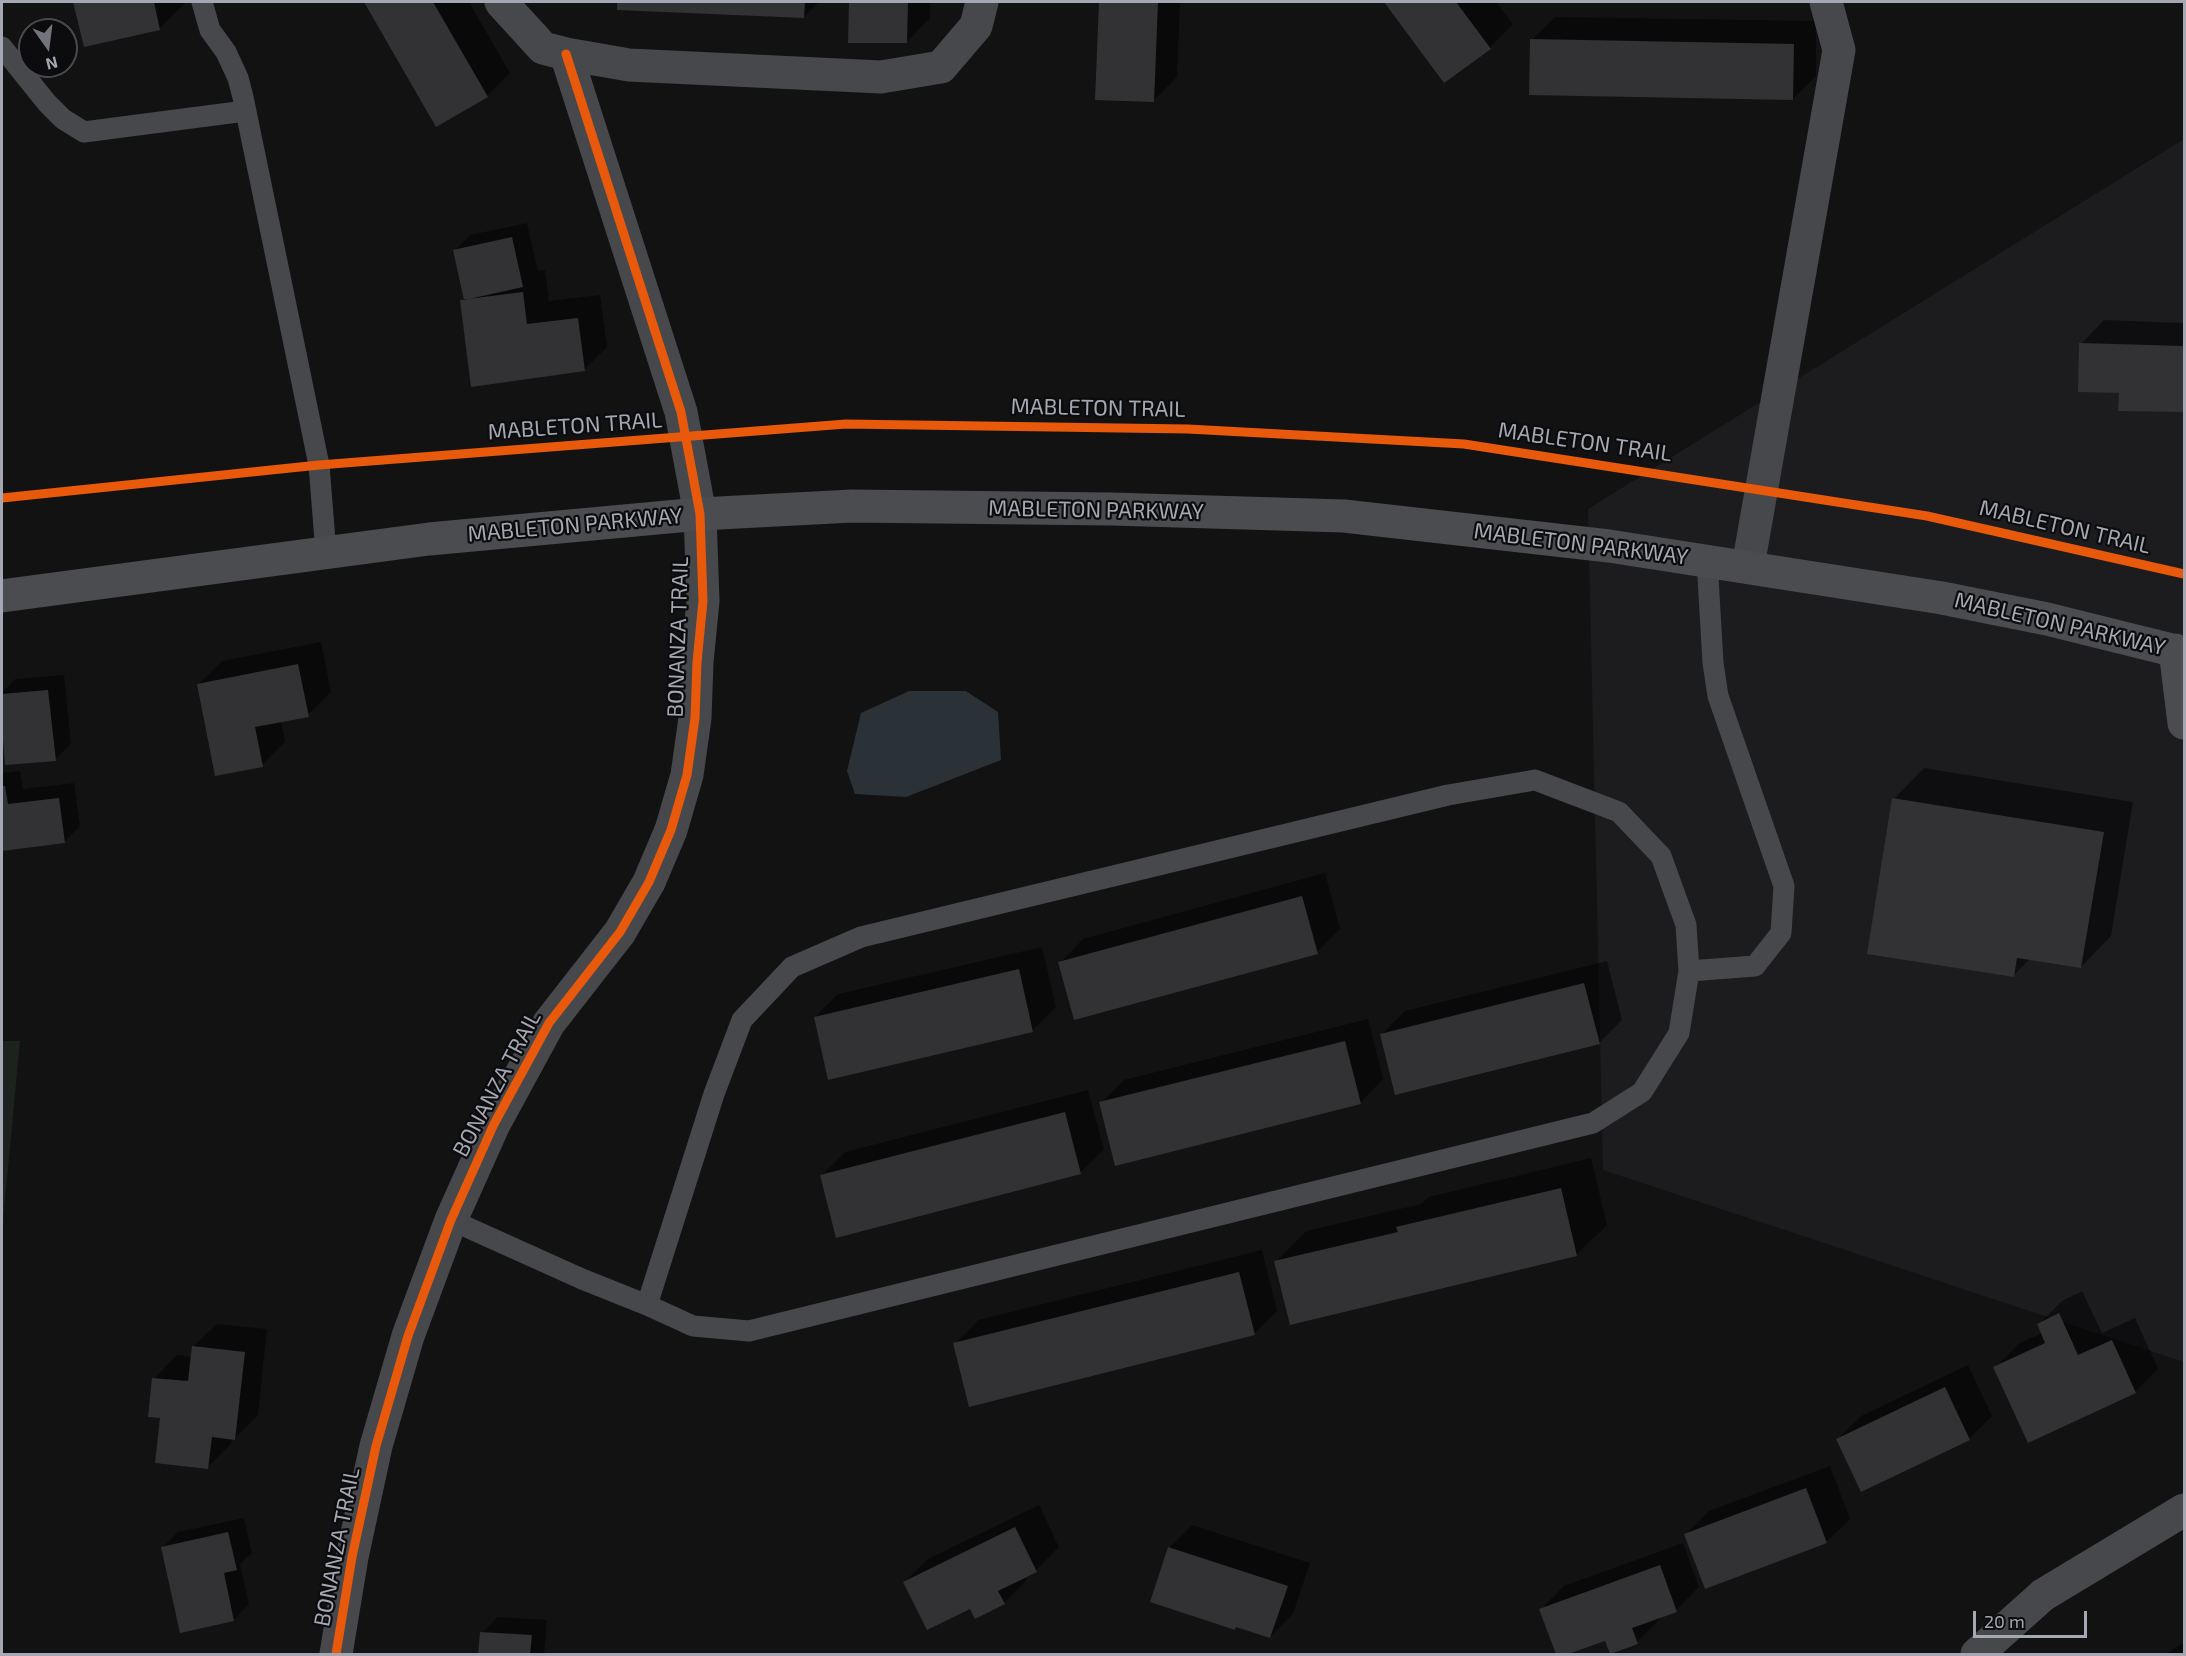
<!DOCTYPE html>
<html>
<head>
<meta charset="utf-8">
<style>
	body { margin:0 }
	#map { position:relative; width:2186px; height:1656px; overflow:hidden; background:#121212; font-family:"Exo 2",sans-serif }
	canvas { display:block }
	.frame { position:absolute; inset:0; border:3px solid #a4a8b3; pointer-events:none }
	.north { position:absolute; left:18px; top:18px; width:60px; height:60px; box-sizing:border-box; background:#0c0c0e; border:2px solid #494a50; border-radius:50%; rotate:166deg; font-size:16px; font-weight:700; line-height:24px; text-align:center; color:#a4a8b3 }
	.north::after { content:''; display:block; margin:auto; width:21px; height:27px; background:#71747b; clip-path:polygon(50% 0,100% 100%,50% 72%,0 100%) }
	.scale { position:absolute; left:1973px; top:1611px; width:114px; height:27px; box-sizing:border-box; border:3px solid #a4a8b3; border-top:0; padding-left:8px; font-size:18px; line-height:21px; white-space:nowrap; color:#a4a8b3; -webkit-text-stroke:4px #0c0c0e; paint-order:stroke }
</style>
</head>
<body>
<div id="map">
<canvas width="2186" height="1656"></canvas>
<div class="frame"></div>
<div class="north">N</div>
<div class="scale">20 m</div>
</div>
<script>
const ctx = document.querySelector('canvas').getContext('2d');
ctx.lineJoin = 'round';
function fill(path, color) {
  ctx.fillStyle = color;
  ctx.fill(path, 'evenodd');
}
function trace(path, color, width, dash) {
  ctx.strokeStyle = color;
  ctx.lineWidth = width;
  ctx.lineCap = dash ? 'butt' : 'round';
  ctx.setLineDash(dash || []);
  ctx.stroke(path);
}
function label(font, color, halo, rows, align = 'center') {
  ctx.font = font + ' "Exo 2",sans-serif';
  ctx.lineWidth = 4.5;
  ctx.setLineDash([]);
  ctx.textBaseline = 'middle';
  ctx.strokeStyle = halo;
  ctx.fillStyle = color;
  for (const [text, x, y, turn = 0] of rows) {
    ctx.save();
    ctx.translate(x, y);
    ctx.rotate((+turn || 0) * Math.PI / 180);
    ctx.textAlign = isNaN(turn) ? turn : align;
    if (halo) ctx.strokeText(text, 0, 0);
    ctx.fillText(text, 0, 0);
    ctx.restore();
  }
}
fill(new Path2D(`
	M 2184,139 L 2184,1362 L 1603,1170 L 1588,509 Z`), '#1c1c1e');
fill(new Path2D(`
	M 2,1041 L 20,1041 L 2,1232 Z`), '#1c221d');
fill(new Path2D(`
	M 909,691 L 966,691 L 998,712 L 1001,760 L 906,797 L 855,794 L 847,771 L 861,713 Z`), '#2a3137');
fill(new Path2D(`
	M 75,2 L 186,2 L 160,28 L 85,46 Z
	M 365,2 L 469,2 L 510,73 L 487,96 L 437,125 Z
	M 619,2 L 819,2 L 804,17 L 618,9 Z
	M 850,2 L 930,2 L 930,18 L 907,42 L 850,42 Z
	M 1101,2 L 1180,2 L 1177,77 L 1154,100 L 1097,98 Z
	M 1385,2 L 1496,2 L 1513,24 L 1490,47 L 1444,81 Z
	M 1555,17 L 1816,21 L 1816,76 L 1793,99 L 1532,40 Z
	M 527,223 L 538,271 L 545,270 L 549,301 L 600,295 L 607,347 L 584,370 L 462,301 L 465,298 L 455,250 L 470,235 Z
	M 2104,320 L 2184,323 L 2184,411 L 2120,409 L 2120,392 L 2081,344 Z
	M 321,642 L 331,692 L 308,715 L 281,721 L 285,742 L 262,765 L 198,685 L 222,661 Z
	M 64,675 L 71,744 L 55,759 L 6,764 L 2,693 L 15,679 Z
	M 1924,768 L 2133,802 L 2111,936 L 2081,967 L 2030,959 L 2013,976 L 1894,799 Z
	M 20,771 L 23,789 L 74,783 L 80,826 L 64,842 L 2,850 L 2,773 Z
	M 1325,873 L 1340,929 L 1317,952 L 1060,963 L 1083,939 Z
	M 1042,947 L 1056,1007 L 1032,1031 L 815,1017 L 838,994 Z
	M 1607,961 L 1622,1020 L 1599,1043 L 1382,1034 L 1405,1011 Z
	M 1368,1019 L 1383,1079 L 1360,1103 L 1101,1103 L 1124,1080 Z
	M 1088,1090 L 1104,1150 L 1080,1173 L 822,1175 L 845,1152 Z
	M 1591,1158 L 1607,1225 L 1576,1255 L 1276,1262 L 1306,1231 L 1421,1204 L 1429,1197 Z
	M 1262,1250 L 1277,1311 L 1254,1334 L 955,1344 L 978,1320 Z
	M 2082,1291 L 2102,1333 L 2135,1318 L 2158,1369 L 2135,1392 L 1995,1368 L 2018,1344 L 2042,1333 L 2038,1325 L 2062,1301 Z
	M 217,1324 L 267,1329 L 258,1415 L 235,1438 L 232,1438 L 231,1444 L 208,1467 L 162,1416 L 154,1379 L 177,1355 L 192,1357 L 193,1347 Z
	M 1968,1365 L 1992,1416 L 1969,1439 L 1838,1439 L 1861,1416 Z
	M 1830,1466 L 1850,1519 L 1826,1542 L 1686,1534 L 1709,1511 Z
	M 1039,1505 L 1059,1547 L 1036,1570 L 1025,1576 L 1027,1580 L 1004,1603 L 971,1607 L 904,1582 L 928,1559 Z
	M 244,1518 L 252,1553 L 240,1564 L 249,1604 L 234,1620 L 162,1548 L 178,1532 Z
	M 1192,1525 L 1310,1563 L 1293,1614 L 1270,1637 L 1237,1626 L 1235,1628 L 1169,1548 Z
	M 1683,1543 L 1699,1587 L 1676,1610 L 1659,1616 L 1660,1619 L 1637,1642 L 1606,1639 L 1564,1654 L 1558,1654 L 1541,1609 L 1564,1586 Z
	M 497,1617 L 547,1620 L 544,1654 L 480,1654 L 482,1633 Z
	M 2184,1642 L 2184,1654 L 2166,1654 Z`), '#0007');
fill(new Path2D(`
	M 73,2 L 154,2 L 160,30 L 84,47 Z
	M 364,2 L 433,2 L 488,97 L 436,127 Z
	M 617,2 L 805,2 L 804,18 L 617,10 Z
	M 849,2 L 908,2 L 907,43 L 848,43 Z
	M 1099,2 L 1158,2 L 1154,102 L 1095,100 Z
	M 1384,2 L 1456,2 L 1491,49 L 1444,83 Z
	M 1530,39 L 1794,44 L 1793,100 L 1529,95 Z
	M 512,237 L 523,287 L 464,300 L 453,250 Z
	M 523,292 L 527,324 L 578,318 L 585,371 L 471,387 L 460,300 Z
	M 2079,343 L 2184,346 L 2184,412 L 2118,411 L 2119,393 L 2078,392 Z
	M 298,664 L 309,717 L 255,727 L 263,767 L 215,776 L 197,684 Z
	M 48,690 L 56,761 L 5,765 L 2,728 L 2,694 Z
	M 2,786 L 5,786 L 8,804 L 59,798 L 65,843 L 2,851 Z
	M 1892,798 L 2104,832 L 2081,968 L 2017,958 L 2014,977 L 1867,954 Z
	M 1302,896 L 1318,954 L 1074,1020 L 1058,962 Z
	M 1019,969 L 1033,1032 L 828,1080 L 814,1017 Z
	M 1584,983 L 1600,1044 L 1395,1095 L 1380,1034 Z
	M 1345,1041 L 1361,1104 L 1115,1166 L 1099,1102 Z
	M 1065,1112 L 1081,1174 L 836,1238 L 820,1175 Z
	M 1561,1188 L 1577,1256 L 1290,1325 L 1274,1261 L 1398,1232 L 1396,1227 Z
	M 1239,1272 L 1255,1335 L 969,1407 L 953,1343 Z
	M 2059,1313 L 2078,1355 L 2112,1340 L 2136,1393 L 2028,1443 L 1993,1367 L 2045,1343 L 2037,1324 Z
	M 192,1346 L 245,1352 L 235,1440 L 212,1437 L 208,1469 L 155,1463 L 160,1418 L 148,1417 L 152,1378 L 188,1381 Z
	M 1945,1387 L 1970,1440 L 1861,1492 L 1836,1439 Z
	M 1806,1488 L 1827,1543 L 1705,1589 L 1684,1534 Z
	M 1015,1527 L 1037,1572 L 998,1591 L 1005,1604 L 975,1619 L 970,1609 L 927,1630 L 903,1582 Z
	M 228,1532 L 237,1570 L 224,1573 L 234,1621 L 180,1633 L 161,1547 Z
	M 1168,1547 L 1288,1586 L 1270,1638 L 1236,1627 L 1235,1630 L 1150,1602 Z
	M 1660,1565 L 1677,1612 L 1632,1628 L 1638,1644 L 1610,1654 L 1605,1641 L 1568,1654 L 1556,1654 L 1539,1609 Z
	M 480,1632 L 532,1635 L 530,1654 L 478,1654 Z`), '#323235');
trace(new Path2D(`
	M 202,2 L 210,30 L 226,52 L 238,78 L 243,97 L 319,465 L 326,553
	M 2,47 L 47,103 L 63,119 L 84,132 L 245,111
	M 451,1220 L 582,1279 L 647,1305 L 714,1094 L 742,1020 L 792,967 L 861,937 L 1448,795 L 1535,780 L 1619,812 L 1661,856 L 1686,925 L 1689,971 L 1755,966 L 1781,933 L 1784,886 L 1718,696 L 1713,663 L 1707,560
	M 647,1305 L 693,1326 L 749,1331 L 1593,1123 L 1642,1092 L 1679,1033 L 1689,971`), '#47484b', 21);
trace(new Path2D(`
	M 501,2 L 543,48 L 566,54 L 629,65 L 881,77 L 941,67 L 976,26 L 982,2
	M 1748,566 L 1839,50 L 1826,2
	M 336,1654 L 352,1557 L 376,1446 L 408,1336 L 451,1220 L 494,1124 L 549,1023 L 620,932 L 649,882 L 671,830 L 687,775 L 695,718 L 697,662 L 703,601 L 700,514 L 681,412 L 566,54
	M 1977,1654 L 2043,1595 L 2184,1510`), '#47484b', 33);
trace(new Path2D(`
	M 2,596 L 429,539 L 700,514 L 852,506 L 1111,509 L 1344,516 L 1609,546 L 1942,598 L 2047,619 L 2184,653
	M 2175,650 L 2184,723`), '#4b4c4f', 33);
trace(new Path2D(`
	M 2,498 L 319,465 L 846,424 L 1188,429 L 1464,444 L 1927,516 L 2184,574
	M 336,1654 L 352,1557 L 376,1446 L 408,1336 L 451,1220 L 494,1124 L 549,1023 L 620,932 L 649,882 L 671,830 L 687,775 L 695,718 L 697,662 L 703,601 L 700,514 L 681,412 L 566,54`), '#e8590c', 9);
label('22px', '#a4a8b3', '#0c0c0e', [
	["MABLETON TRAIL",1098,408,1],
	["MABLETON TRAIL",575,426,-4],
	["MABLETON TRAIL",1585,442,8],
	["MABLETON PARKWAY",1096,510,1],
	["MABLETON PARKWAY",575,525,-5],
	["MABLETON TRAIL",2065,527,13],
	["MABLETON PARKWAY",1581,544,7],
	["MABLETON PARKWAY",2060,624,13],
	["BONANZA TRAIL",678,637,-88],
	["BONANZA TRAIL",497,1084,-62],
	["BONANZA TRAIL",337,1547,-79]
]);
</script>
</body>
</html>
